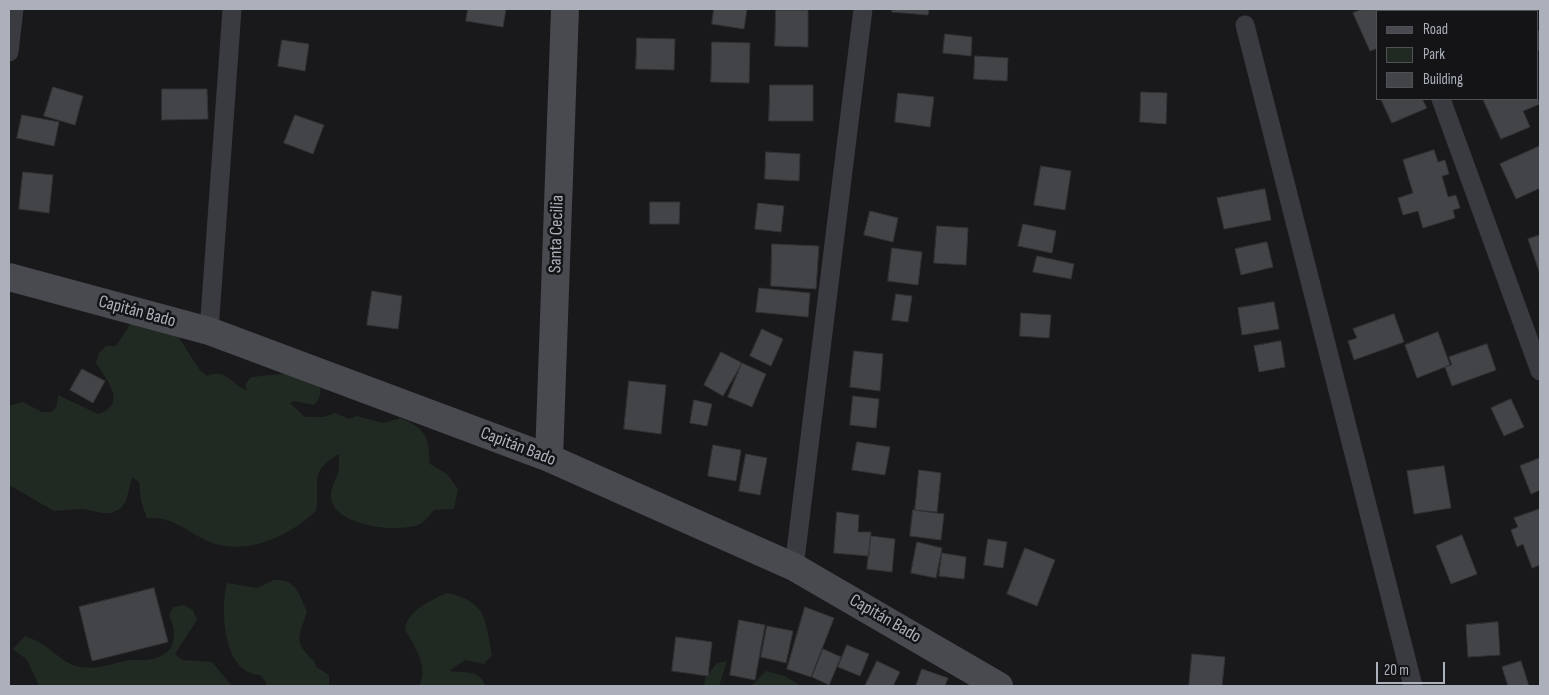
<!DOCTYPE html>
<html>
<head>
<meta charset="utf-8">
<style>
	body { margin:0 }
	#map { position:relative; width:1549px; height:695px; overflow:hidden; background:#19191b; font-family:"Sofia Sans Condensed",sans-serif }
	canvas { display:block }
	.frame { position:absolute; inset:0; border:10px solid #abb0bb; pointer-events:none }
	.legend { position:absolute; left:1376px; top:10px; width:162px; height:90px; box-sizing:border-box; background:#141416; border:1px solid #505258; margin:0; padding:6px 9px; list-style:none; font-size:15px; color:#abb0bb }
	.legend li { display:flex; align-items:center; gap:10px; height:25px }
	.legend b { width:25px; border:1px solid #505258 }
	.scale { position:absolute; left:1376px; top:662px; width:69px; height:22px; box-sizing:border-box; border:2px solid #abb0bb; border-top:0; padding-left:6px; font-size:15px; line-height:18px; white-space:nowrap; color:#abb0bb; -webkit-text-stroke:4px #141416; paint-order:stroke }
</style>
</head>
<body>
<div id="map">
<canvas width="1549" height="695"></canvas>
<div class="frame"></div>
<ul class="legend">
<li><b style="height:6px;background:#484a50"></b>Road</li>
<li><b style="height:14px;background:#212a22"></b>Park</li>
<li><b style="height:14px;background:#434448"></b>Building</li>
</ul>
<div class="scale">20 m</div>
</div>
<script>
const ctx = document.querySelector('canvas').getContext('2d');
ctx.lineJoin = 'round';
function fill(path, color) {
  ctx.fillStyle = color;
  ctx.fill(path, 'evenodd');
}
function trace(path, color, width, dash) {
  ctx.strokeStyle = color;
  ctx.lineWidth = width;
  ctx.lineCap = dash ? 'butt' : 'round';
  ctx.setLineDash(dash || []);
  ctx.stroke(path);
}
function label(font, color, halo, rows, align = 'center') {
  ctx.font = font + ' "Sofia Sans Condensed",sans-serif';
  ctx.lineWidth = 5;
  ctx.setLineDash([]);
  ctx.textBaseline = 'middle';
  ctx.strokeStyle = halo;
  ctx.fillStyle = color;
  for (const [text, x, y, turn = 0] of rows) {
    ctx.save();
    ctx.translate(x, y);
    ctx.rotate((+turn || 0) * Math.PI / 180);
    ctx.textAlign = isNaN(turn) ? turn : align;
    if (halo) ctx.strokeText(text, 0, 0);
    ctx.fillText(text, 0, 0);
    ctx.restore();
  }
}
fill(new Path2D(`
	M 131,323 L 176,333 L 199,369 L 207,376 C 226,368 231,384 247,391 L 245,385 L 251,377 C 271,376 307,366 319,387 C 323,393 318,401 314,405 L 294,401 L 290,403 L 305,417 L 324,417 L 335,413 L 349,419 L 357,416 L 383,423 L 401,418 C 427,430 428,436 430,464 L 447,474 L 458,489 L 454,509 L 434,510 C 430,514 426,521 420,524 C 400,533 346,527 334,506 C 327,494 334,485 338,473 C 339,468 339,460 339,454 C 307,472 321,482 316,511 C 288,537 245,557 207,541 C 194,535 181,524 166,520 C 161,518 153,518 147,518 L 141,501 L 139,482 L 132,477 L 126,501 L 121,508 L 112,513 L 102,513 L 83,509 L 54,511 L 9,485 L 9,406 L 23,402 L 42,412 L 52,412 L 57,405 L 58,395 L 98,414 C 129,404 106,379 96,363 L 99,353 L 106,346 L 116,346 Z
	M 274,580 C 297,579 298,593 307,611 C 299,638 292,641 315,662 L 316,667 L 329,675 L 329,686 L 267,686 L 266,682 L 260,675 C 223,674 220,609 227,583 L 257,588 Z
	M 446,593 C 487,601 485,619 492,655 L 484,664 L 465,660 L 449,671 C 463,673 481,669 485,686 L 419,686 C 429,668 415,646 405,630 C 408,609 429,602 446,593 Z
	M 184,605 L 193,610 L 197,620 L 175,654 L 182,660 L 212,662 L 232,686 L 39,686 L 27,660 L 13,649 L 25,636 C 31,638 37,641 42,644 C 54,651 60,660 73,665 C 93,672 110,664 129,660 C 137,659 145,661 152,659 C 176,654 178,634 169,615 L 173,607 Z
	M 727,661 L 719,686 L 704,686 L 705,678 L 717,663 Z
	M 766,671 L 785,676 L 801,686 L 751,686 Z`), '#212a22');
const building = new Path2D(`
	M 468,9 L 506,9 L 503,27 L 466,21 Z
	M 714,9 L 747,9 L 744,29 L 712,24 Z
	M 892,9 L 929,9 L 928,15 L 892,12 Z
	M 1363,9 L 1395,9 L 1396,11 L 1378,11 L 1378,48 L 1370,51 L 1353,13 Z
	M 776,10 L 808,10 L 808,47 L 775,46 Z
	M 945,34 L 972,37 L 971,56 L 943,53 Z
	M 637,38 L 675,39 L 674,70 L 636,69 Z
	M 282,40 L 309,44 L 305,71 L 278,66 Z
	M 712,42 L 750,43 L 749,83 L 711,82 Z
	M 975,56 L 1008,58 L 1007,81 L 974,79 Z
	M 770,85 L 813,85 L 813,121 L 769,121 Z
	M 53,87 L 83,96 L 75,125 L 44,116 Z
	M 162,89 L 207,89 L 208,119 L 162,120 Z
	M 1141,92 L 1167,93 L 1166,124 L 1140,122 Z
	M 898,93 L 934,97 L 930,127 L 895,122 Z
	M 1381,99 L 1422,99 L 1427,108 L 1392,123 Z
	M 1483,99 L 1538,99 L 1540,104 L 1523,111 L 1530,127 L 1501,139 Z
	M 22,115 L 59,122 L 54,146 L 17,138 Z
	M 295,115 L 324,125 L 313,154 L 284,143 Z
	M 1540,146 L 1540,188 L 1516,199 L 1500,164 Z
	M 1434,150 L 1438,162 L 1445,160 L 1449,174 L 1442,176 L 1448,197 L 1456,195 L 1460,208 L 1453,210 L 1455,218 L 1423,228 L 1418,211 L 1403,215 L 1398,198 L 1413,193 L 1403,160 Z
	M 766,152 L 800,154 L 799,181 L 765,179 Z
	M 1041,166 L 1071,171 L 1065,210 L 1034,205 Z
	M 23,172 L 53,175 L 49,213 L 19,209 Z
	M 1265,189 L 1271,220 L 1224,229 L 1217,198 Z
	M 650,202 L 680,202 L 679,224 L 650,224 Z
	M 758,203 L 784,206 L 781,232 L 755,229 Z
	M 870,211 L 898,218 L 893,242 L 864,235 Z
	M 1023,224 L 1056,231 L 1052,253 L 1018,246 Z
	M 937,226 L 968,228 L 966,265 L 934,263 Z
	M 1540,235 L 1540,274 L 1528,239 Z
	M 1267,242 L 1273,267 L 1241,275 L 1235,249 Z
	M 772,244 L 819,246 L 816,289 L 771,286 Z
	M 892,248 L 922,252 L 918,285 L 888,281 Z
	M 1037,256 L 1074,264 L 1071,279 L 1033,272 Z
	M 759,288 L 810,293 L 808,317 L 756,312 Z
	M 372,291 L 402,296 L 398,329 L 367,325 Z
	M 896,294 L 912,296 L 908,322 L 892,320 Z
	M 1274,302 L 1279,329 L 1242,335 L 1238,308 Z
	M 1021,313 L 1051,315 L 1049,338 L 1020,336 Z
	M 1394,314 L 1404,342 L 1354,360 L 1348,341 L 1357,338 L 1353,329 Z
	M 762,329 L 783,339 L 771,366 L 750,356 Z
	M 1438,332 L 1450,365 L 1417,378 L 1405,345 Z
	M 1281,341 L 1285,367 L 1259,372 L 1254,346 Z
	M 1487,344 L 1496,370 L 1452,386 L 1445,367 L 1452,365 L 1449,357 Z
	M 854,351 L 883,354 L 880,391 L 850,387 Z
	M 721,352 L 742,363 L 723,396 L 704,385 Z
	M 742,363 L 766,374 L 752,407 L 728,397 Z
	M 82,369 L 105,381 L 93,403 L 70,390 Z
	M 629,381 L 666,385 L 661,434 L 624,429 Z
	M 853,396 L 879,399 L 876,428 L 850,425 Z
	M 1511,399 L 1524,427 L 1504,436 L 1491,408 Z
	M 694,400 L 712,404 L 707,426 L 690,423 Z
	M 857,442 L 890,447 L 885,475 L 852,470 Z
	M 713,445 L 741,450 L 736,481 L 708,476 Z
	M 746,454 L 767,458 L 760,495 L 739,491 Z
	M 1540,458 L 1540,490 L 1531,494 L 1520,466 Z
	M 1444,466 L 1451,508 L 1414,514 L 1407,471 Z
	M 919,470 L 941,473 L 937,512 L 915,510 Z
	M 1540,509 L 1540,565 L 1532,568 L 1523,544 L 1517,547 L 1511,530 L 1518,527 L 1514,518 Z
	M 913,510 L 944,514 L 941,540 L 910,536 Z
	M 837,512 L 859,515 L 858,532 L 871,532 L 869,556 L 834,553 Z
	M 1462,535 L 1477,574 L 1451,584 L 1436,546 Z
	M 871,536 L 895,539 L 892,572 L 867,569 Z
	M 988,539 L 1007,542 L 1003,568 L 984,565 Z
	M 917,542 L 942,548 L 936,578 L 911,573 Z
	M 1025,548 L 1055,560 L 1037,606 L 1007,594 Z
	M 942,553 L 966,557 L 964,579 L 939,576 Z
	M 154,588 L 168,642 L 92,661 L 79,607 Z
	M 805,607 L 834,618 L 811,677 L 787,669 Z
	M 739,620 L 765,625 L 755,680 L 730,675 Z
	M 1498,622 L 1500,655 L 1468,657 L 1466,625 Z
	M 767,626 L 793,631 L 786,663 L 761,657 Z
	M 676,637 L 712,642 L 708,676 L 672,671 Z
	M 847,645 L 869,654 L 860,676 L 838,667 Z
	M 823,649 L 841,657 L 829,685 L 812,677 Z
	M 1192,654 L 1225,657 L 1222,686 L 1189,686 Z
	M 877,661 L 900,672 L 893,686 L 865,686 Z
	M 1521,661 L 1529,686 L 1508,686 L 1502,667 Z
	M 922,669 L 948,678 L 945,686 L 916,686 Z`);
fill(building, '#434448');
trace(building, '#333337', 1);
trace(new Path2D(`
	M 1409,9 L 1410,11
	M 1245,25 L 1413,686
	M 1538,41 L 1540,40
	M 9,52 L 14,9
	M 1441,99 L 1540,371
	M 209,331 L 232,9
	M 794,567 L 863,9`), '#3a3b40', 19);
trace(new Path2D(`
	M 9,277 L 209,331 L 549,458 L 794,567 L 999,686
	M 549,458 L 565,9`), '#484a50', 28);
label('18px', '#abb0bb', '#141416', [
	["Santa Cecilia",557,234,-88],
	["Capitán Bado",137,312,15],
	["Capitán Bado",518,447,21],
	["Capitán Bado",885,619,30]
]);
</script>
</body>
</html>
